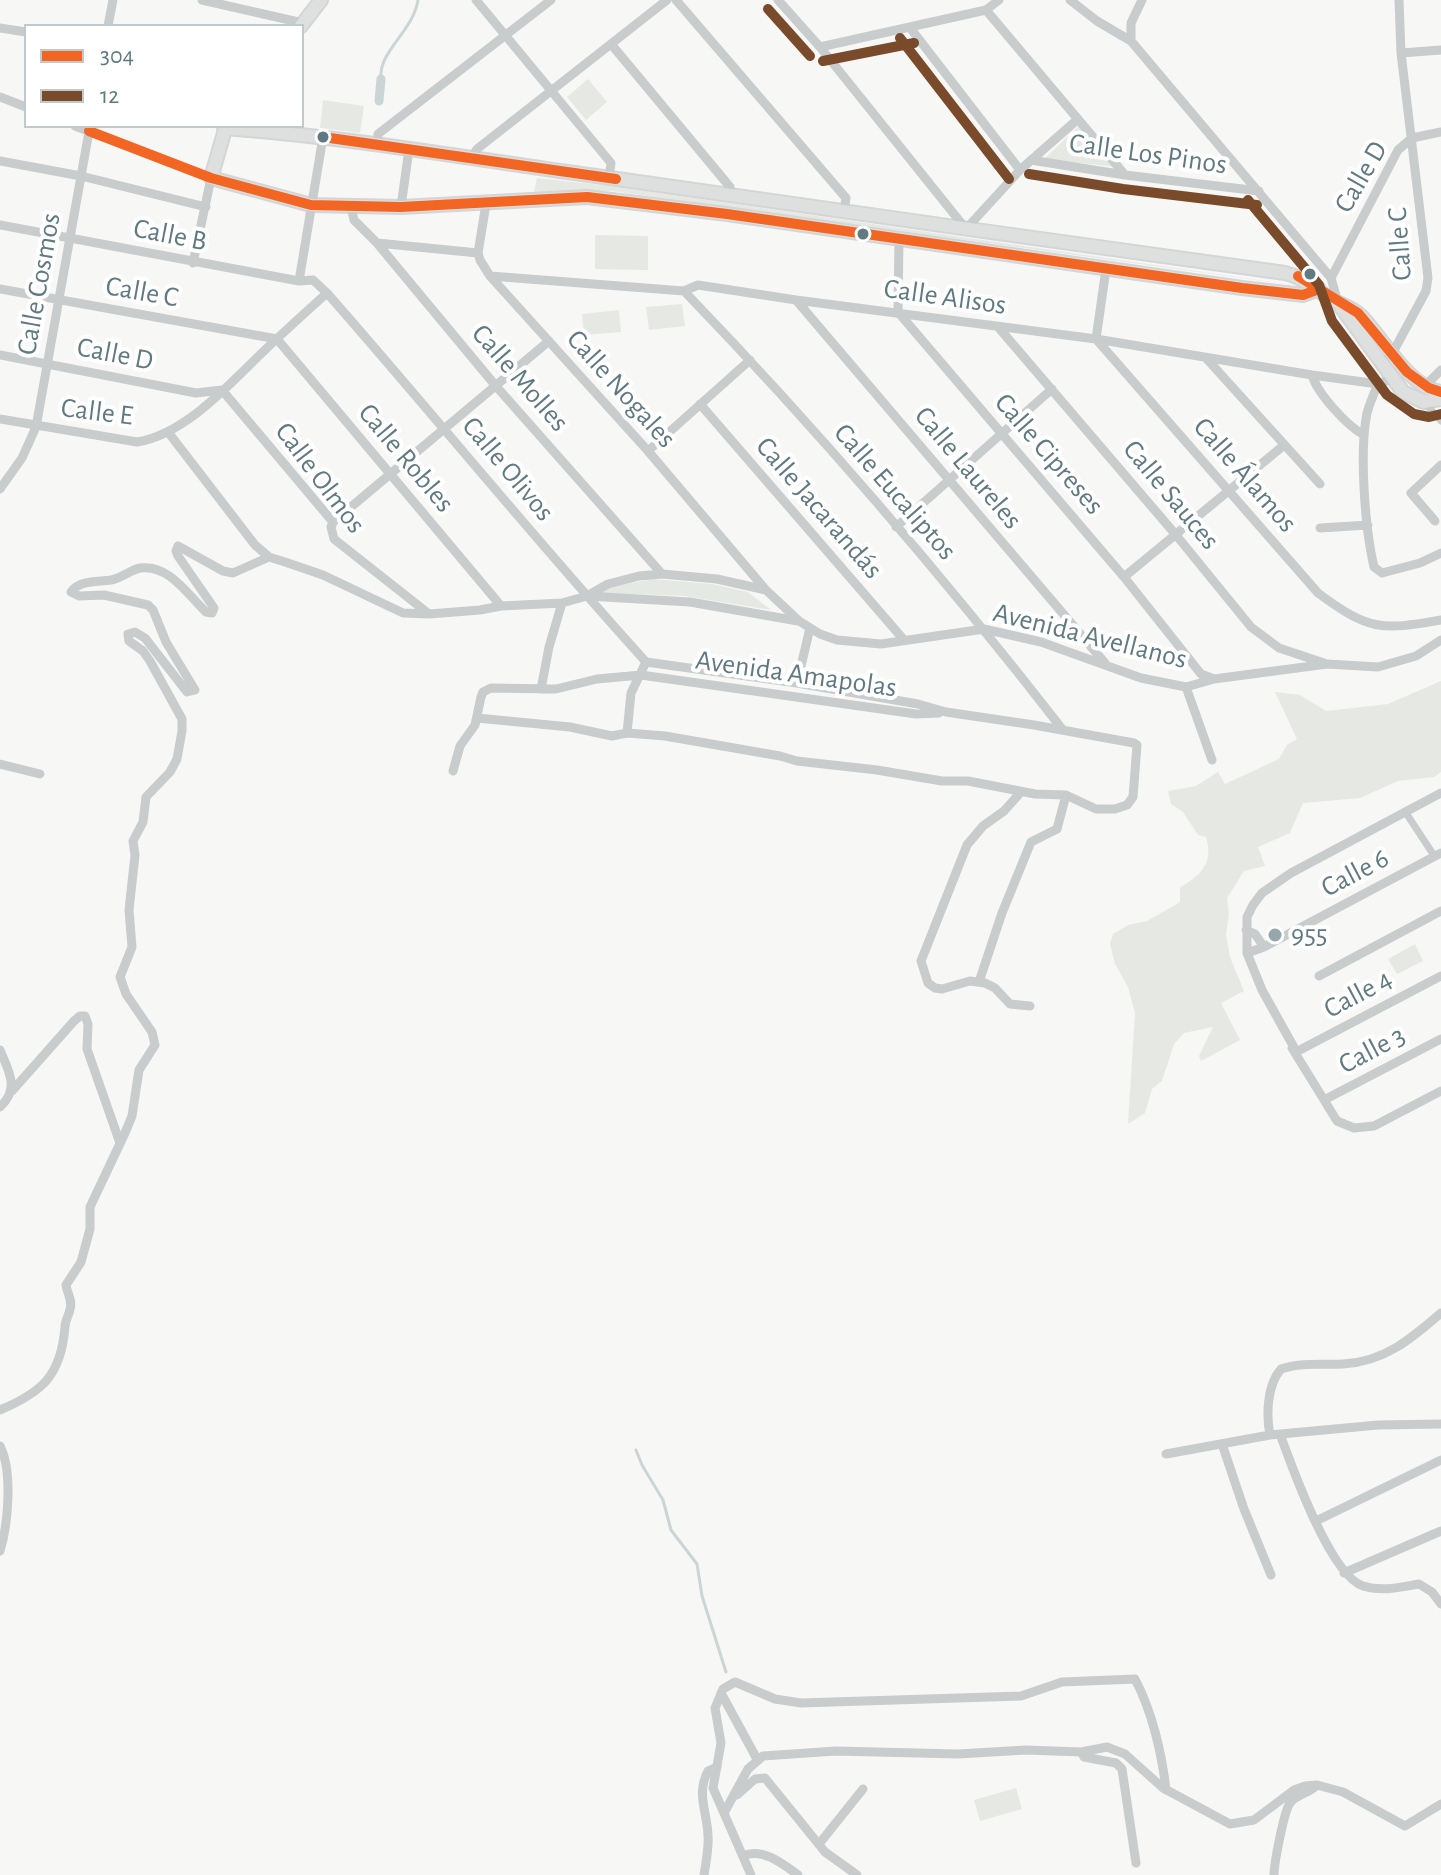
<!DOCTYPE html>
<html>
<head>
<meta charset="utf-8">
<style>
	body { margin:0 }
	#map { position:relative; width:1441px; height:1875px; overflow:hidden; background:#f7f7f6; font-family:"Alegreya Sans",sans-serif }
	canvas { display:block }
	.legend { position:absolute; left:24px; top:24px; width:280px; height:104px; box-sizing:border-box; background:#fff; border:2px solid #c0cacd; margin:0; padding:10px 14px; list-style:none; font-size:24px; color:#617a82 }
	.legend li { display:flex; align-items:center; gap:16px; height:40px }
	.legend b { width:40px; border:2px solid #c0cacd }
</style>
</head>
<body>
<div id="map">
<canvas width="1441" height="1875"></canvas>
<ul class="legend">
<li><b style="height:10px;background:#f26522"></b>304</li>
<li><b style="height:10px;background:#7a4b2a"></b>12</li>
</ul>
</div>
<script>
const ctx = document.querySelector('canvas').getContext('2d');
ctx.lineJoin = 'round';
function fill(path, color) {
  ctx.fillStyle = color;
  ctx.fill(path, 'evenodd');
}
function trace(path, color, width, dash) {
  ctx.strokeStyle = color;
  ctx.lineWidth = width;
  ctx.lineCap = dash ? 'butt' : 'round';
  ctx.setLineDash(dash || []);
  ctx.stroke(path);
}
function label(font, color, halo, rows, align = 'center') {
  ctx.font = font + ' "Alegreya Sans",sans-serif';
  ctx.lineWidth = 8;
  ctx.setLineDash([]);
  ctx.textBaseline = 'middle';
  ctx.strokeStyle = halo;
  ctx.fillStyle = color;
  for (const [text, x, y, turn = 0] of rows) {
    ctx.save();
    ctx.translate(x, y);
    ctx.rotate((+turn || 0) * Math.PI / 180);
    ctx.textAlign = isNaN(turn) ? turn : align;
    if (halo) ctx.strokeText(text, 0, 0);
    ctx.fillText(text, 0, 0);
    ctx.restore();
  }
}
fill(new Path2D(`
	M 588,79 L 607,102 L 586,120 L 567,97 Z
	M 323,100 L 364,106 L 360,133 L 320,128 Z
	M 1081,124 L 1117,167 L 1044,159 Z
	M 537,178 L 611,186 L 1299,286 L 611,191 L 534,192 Z
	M 595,235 L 648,236 L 648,270 L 595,269 Z
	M 682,304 L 685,326 L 649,330 L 646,307 Z
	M 619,310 L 621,332 L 584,335 L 582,314 Z
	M 654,579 L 712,584 L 748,592 L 771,610 L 684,596 L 602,593 L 612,586 Z
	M 1441,681 L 1441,772 L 1434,777 L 1398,781 L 1360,798 L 1303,803 L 1290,833 L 1258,847 L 1265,866 L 1244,871 L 1227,898 L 1229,915 L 1226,935 L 1230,957 L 1244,991 L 1221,1003 L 1240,1040 L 1201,1061 L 1199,1056 L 1213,1027 L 1184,1033 L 1174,1044 L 1162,1081 L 1152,1089 L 1145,1113 L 1128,1124 L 1135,1013 L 1128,987 L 1115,964 L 1110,944 L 1113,934 L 1128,925 L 1147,921 L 1180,902 L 1180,887 C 1201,876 1214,862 1206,837 L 1198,835 L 1183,812 L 1171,804 L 1168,791 L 1196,786 L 1218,772 L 1225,784 L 1279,759 L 1287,745 L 1297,739 L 1275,692 L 1300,695 L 1326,711 L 1388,704 Z
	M 1415,944 L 1423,961 L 1397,974 L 1388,959 Z
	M 1016,1788 L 1022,1809 L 980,1821 L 974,1800 Z`), '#e6e9e3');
trace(new Path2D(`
	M 381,79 C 378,51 413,32 418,0
	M 636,1450 L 642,1465 L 663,1500 L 671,1530 L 697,1564 L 702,1596 L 726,1672`), '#cad6d6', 3);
trace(new Path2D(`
	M 379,101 L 381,79`), '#cad6d6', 9);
const secondary = new Path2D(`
	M 301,26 L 321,0
	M 226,126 L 211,178 L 311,205 L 401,207 L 587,197 L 727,214 L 1242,288 L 1303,295 L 1319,289
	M 224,128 C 349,137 472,159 596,176 C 826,208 1055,242 1285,273 C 1307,278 1320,295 1339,303 C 1347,307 1354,309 1361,316 C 1382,337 1409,388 1441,392
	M 1338,303 L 1403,392 L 1424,402 L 1441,399`);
trace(secondary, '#d4d5d6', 16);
trace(new Path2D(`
	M 1424,402 L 1441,421
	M 1406,813 L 1435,857`), '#c9cccc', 7);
trace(new Path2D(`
	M 202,0 L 303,23
	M 476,0 L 611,163 L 609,178
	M 676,0 L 846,198 L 844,211
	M 778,0 L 820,47 L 966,229 L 1020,170 L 1078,119
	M 1070,0 L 1097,21 L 1131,41 L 1331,278 L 1338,303
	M 986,10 L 1125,175
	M 108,26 L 113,0
	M 0,28 L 26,32
	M 911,29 L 1020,170
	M 1131,41 L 1131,23 L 1142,0
	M 611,44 L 730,187 L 730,195
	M 820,47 L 986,10 L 999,0
	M 1401,53 L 1441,50
	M 0,97 L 26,107
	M 75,126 L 211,178 L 193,263
	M 377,145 L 378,134 L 551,0
	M 471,158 L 477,149 L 667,0
	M 1031,160 L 1125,175 L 1259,191
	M 0,161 L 81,176 L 206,207
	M 486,204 L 478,253 L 480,260 L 490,276 L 648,451 L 765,589
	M 351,207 L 354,220 L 377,243 L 495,385 L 662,574
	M 401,207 L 409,149
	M 0,225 L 299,281 L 313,280 L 327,293 C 434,415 537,542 646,662
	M 899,239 L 898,312 L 1124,577 L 1201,674 L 1214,679
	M 377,243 L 478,253
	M 490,276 L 684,291 L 698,285 L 796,300 L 1096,339 L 1312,375 L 1378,384 L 1391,379
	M 1331,278 L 1398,150 L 1412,138 L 1441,132
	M 299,281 L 323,137
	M 0,289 L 277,339
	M 684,291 C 818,430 944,577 1063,730
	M 796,300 L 1105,663
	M 999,328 L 1176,535 L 1251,627 L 1279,648 L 1324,663
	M 277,339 L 501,606
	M 1096,339 L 1318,593 C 1368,630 1381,631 1441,620
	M 1096,339 L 1106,269
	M 0,355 L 196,393 L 222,390
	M 1206,358 L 1320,484
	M 1379,363 L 1392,354 L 1426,291 L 1428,278 L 1401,53 L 1399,0
	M 1312,375 C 1317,393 1347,426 1364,435
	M 1378,384 C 1374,393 1370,403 1367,413 C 1359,452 1365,528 1374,567 L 1382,573 L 1420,563 L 1441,553
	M 1425,386 L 1441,370
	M 222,390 L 333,522 L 331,527 L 334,539 L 429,614
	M 700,404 L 904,640
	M 0,419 L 137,442 C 187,434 232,381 267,348 C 287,329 307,311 327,293
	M 168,432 L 255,545 L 269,557
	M 648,451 L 750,360
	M 0,489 L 22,458 L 36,427 L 90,126
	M 1435,521 L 1411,493 L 1441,465
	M 333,522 L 549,341
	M 896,527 L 1052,389
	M 1320,528 L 1368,525
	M 1124,577 L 1283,446
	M 587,596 L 690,602 L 798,621
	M 797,683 L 810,628
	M 1186,687 L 1212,760
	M 541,689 L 549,647 L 562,603
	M 477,718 L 570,727 L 612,736 L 627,733 L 665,736 L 780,756 L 797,761 L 877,770 L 942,781 L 968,781 L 1035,794 L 1066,795 L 1096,809 L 1115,809 L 1127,805 L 1133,797 L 1137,745 L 1134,743 L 1034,725 L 946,712 L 918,704 L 797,683 L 646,662
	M 627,733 L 631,693 L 646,662
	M 0,764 L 40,774
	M 453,771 L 460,746 L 475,725 L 481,697 L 483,692 L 491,688 L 556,689 L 597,679 L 641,675 L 916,714 L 939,713
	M 1021,792 L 1004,811 L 983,826 L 967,845 L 921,961 L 928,983 L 935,988 L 942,989 L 970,981 L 985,983 L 995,988 L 1010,1004 L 1030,1006
	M 1246,930 L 1255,934 L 1264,947
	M 1247,953 L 1264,947 L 1441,853
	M 1319,976 L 1441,911
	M 979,982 L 1002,913 L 1031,842 L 1057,829 L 1066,795
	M 1292,1048 L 1337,1121 L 1354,1128 L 1374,1126 L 1441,1091
	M 0,1050 C 9,1072 20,1088 0,1107
	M 1296,1051 L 1262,990 L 1247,953 L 1247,917 L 1253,905 L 1262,893 L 1291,873 L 1441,793
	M 1296,1052 L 1441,976
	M 12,1091 L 74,1021 L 80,1016 L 85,1016 L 88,1024 L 87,1049 L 120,1143
	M 1324,1100 L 1441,1039
	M 0,1410 C 43,1392 61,1375 65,1327 C 65,1320 69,1316 70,1309 C 73,1301 67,1293 66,1285 L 81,1262 L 90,1229 L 90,1207 L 125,1133 L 132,1116 L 139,1070 L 155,1045 L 152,1032 L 126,994 L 120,977 L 132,947 L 129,910 L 135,855 L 133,841 L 143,822 L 146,797 L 170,772 L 177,759 L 182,731 L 182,719 L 150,661 L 143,651 L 129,641 L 128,634 L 135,632 L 145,638 L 187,692 L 195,690 L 166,642 L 153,610 L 148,605 L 104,595 L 79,596 L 71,592 C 79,580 97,582 111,580 C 122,578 130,570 140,568 C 169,564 187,594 206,612 L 212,613 L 214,608 L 178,556 L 176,551 L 178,546 L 223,571 L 233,573 L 269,557 L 285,562 L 323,575 L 403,613 L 429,614 L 480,610 L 501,606 L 562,603 L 587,596 L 608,584 L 639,576 L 662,574 L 717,579 L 766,590 L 799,621 L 820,634 L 837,640 L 881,644 L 984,629 L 1041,642 L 1141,678 L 1186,687 L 1214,679 L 1327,664 L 1378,667 L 1416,656 L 1441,640
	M 1280,1434 C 1292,1467 1330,1575 1363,1586 C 1382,1592 1401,1587 1419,1584 L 1432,1592 L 1441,1604
	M 1270,1435 C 1266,1415 1267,1385 1281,1369 C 1301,1362 1322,1365 1343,1364 C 1384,1362 1411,1339 1441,1313
	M 1222,1444 L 1244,1509 L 1271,1575
	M 0,1446 C 13,1471 8,1525 0,1551
	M 1166,1454 L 1270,1435 L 1378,1425 L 1441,1424
	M 1316,1521 L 1441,1460
	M 1344,1573 L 1441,1531
	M 721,1693 L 757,1759
	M 1081,1752 L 1084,1757 L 1116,1763 L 1122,1769 L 1136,1863
	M 737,1795 L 755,1779 L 765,1778 L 825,1852 L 857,1875
	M 724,1813 L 748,1769 L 763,1756 L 836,1751 L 958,1754 L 1026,1750 L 1081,1752 L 1107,1747 L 1125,1754 L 1163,1788 L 1230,1824 L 1254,1820 L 1294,1790 L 1305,1786 L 1317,1785 L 1343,1792 L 1405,1826 L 1441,1804
	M 819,1844 L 863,1789
	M 743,1856 C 762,1847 783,1864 798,1875
	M 704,1875 C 706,1862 709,1848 708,1835 C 707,1811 696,1794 708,1771 L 717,1767
	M 751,1875 L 713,1788 L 721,1743 L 715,1708 L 723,1689 L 735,1682 L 775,1699 L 801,1703 L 1021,1696 L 1062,1682 L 1135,1679 C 1152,1711 1162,1754 1166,1790
	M 1274,1875 C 1274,1864 1284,1811 1290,1803 C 1297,1794 1310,1793 1317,1785`), '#c9cccc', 9);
trace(secondary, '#dee0e0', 12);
trace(new Path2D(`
	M 89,131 L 211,178 L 311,205 L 401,207 L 587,197 L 727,214 L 1242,288 L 1303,295 L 1319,289
	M 323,137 L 616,179
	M 1298,276 L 1358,313 L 1407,372 L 1429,388 L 1441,392`), '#f26522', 10);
trace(new Path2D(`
	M 768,9 L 810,56
	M 900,38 L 1009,179
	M 823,61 L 914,43
	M 1029,174 L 1123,189 L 1257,205
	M 1248,200 L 1319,285 L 1332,321 L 1387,395 L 1414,414 L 1429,417 L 1441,414`), '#7a4b2a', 10);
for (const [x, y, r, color] of [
	[323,137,7,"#617a82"],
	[863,234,7,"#617a82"],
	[1310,274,7,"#617a82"],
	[1275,935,8,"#96a6ab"]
]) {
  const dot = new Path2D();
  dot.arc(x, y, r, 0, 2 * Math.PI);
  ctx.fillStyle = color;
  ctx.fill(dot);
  trace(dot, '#fff', 3);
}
label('28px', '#617a82', '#fff', [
	["Calle Los Pinos",1148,154,8],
	["Calle D",1361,177,-60],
	["Calle B",170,235,11],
	["Calle C",1400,244,-94],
	["Calle Cosmos",39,284,-80],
	["Calle C",142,292,10],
	["Calle Alisos",945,297,8],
	["Calle D",115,354,11],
	["Calle Molles",520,378,49],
	["Calle Nogales",621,389,48],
	["Calle E",97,412,7],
	["Calle Cipreses",1049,454,49],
	["Calle Robles",406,458,50],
	["Calle Laureles",968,468,50],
	["Calle Olivos",508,469,50],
	["Calle Álamos",1245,475,49],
	["Calle Olmos",320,478,53],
	["Calle Eucaliptos",895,492,49],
	["Calle Sauces",1171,495,50],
	["Calle Jacarandás",819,508,49],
	["Avenida Avellanos",1090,636,14],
	["Avenida Amapolas",796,674,8],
	["Calle 6",1355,873,-28],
	["Calle 4",1358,994,-28],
	["Calle 3",1372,1050,-28]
]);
label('28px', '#617a82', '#fff', [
	["955",1291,935]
], 'left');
</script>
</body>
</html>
